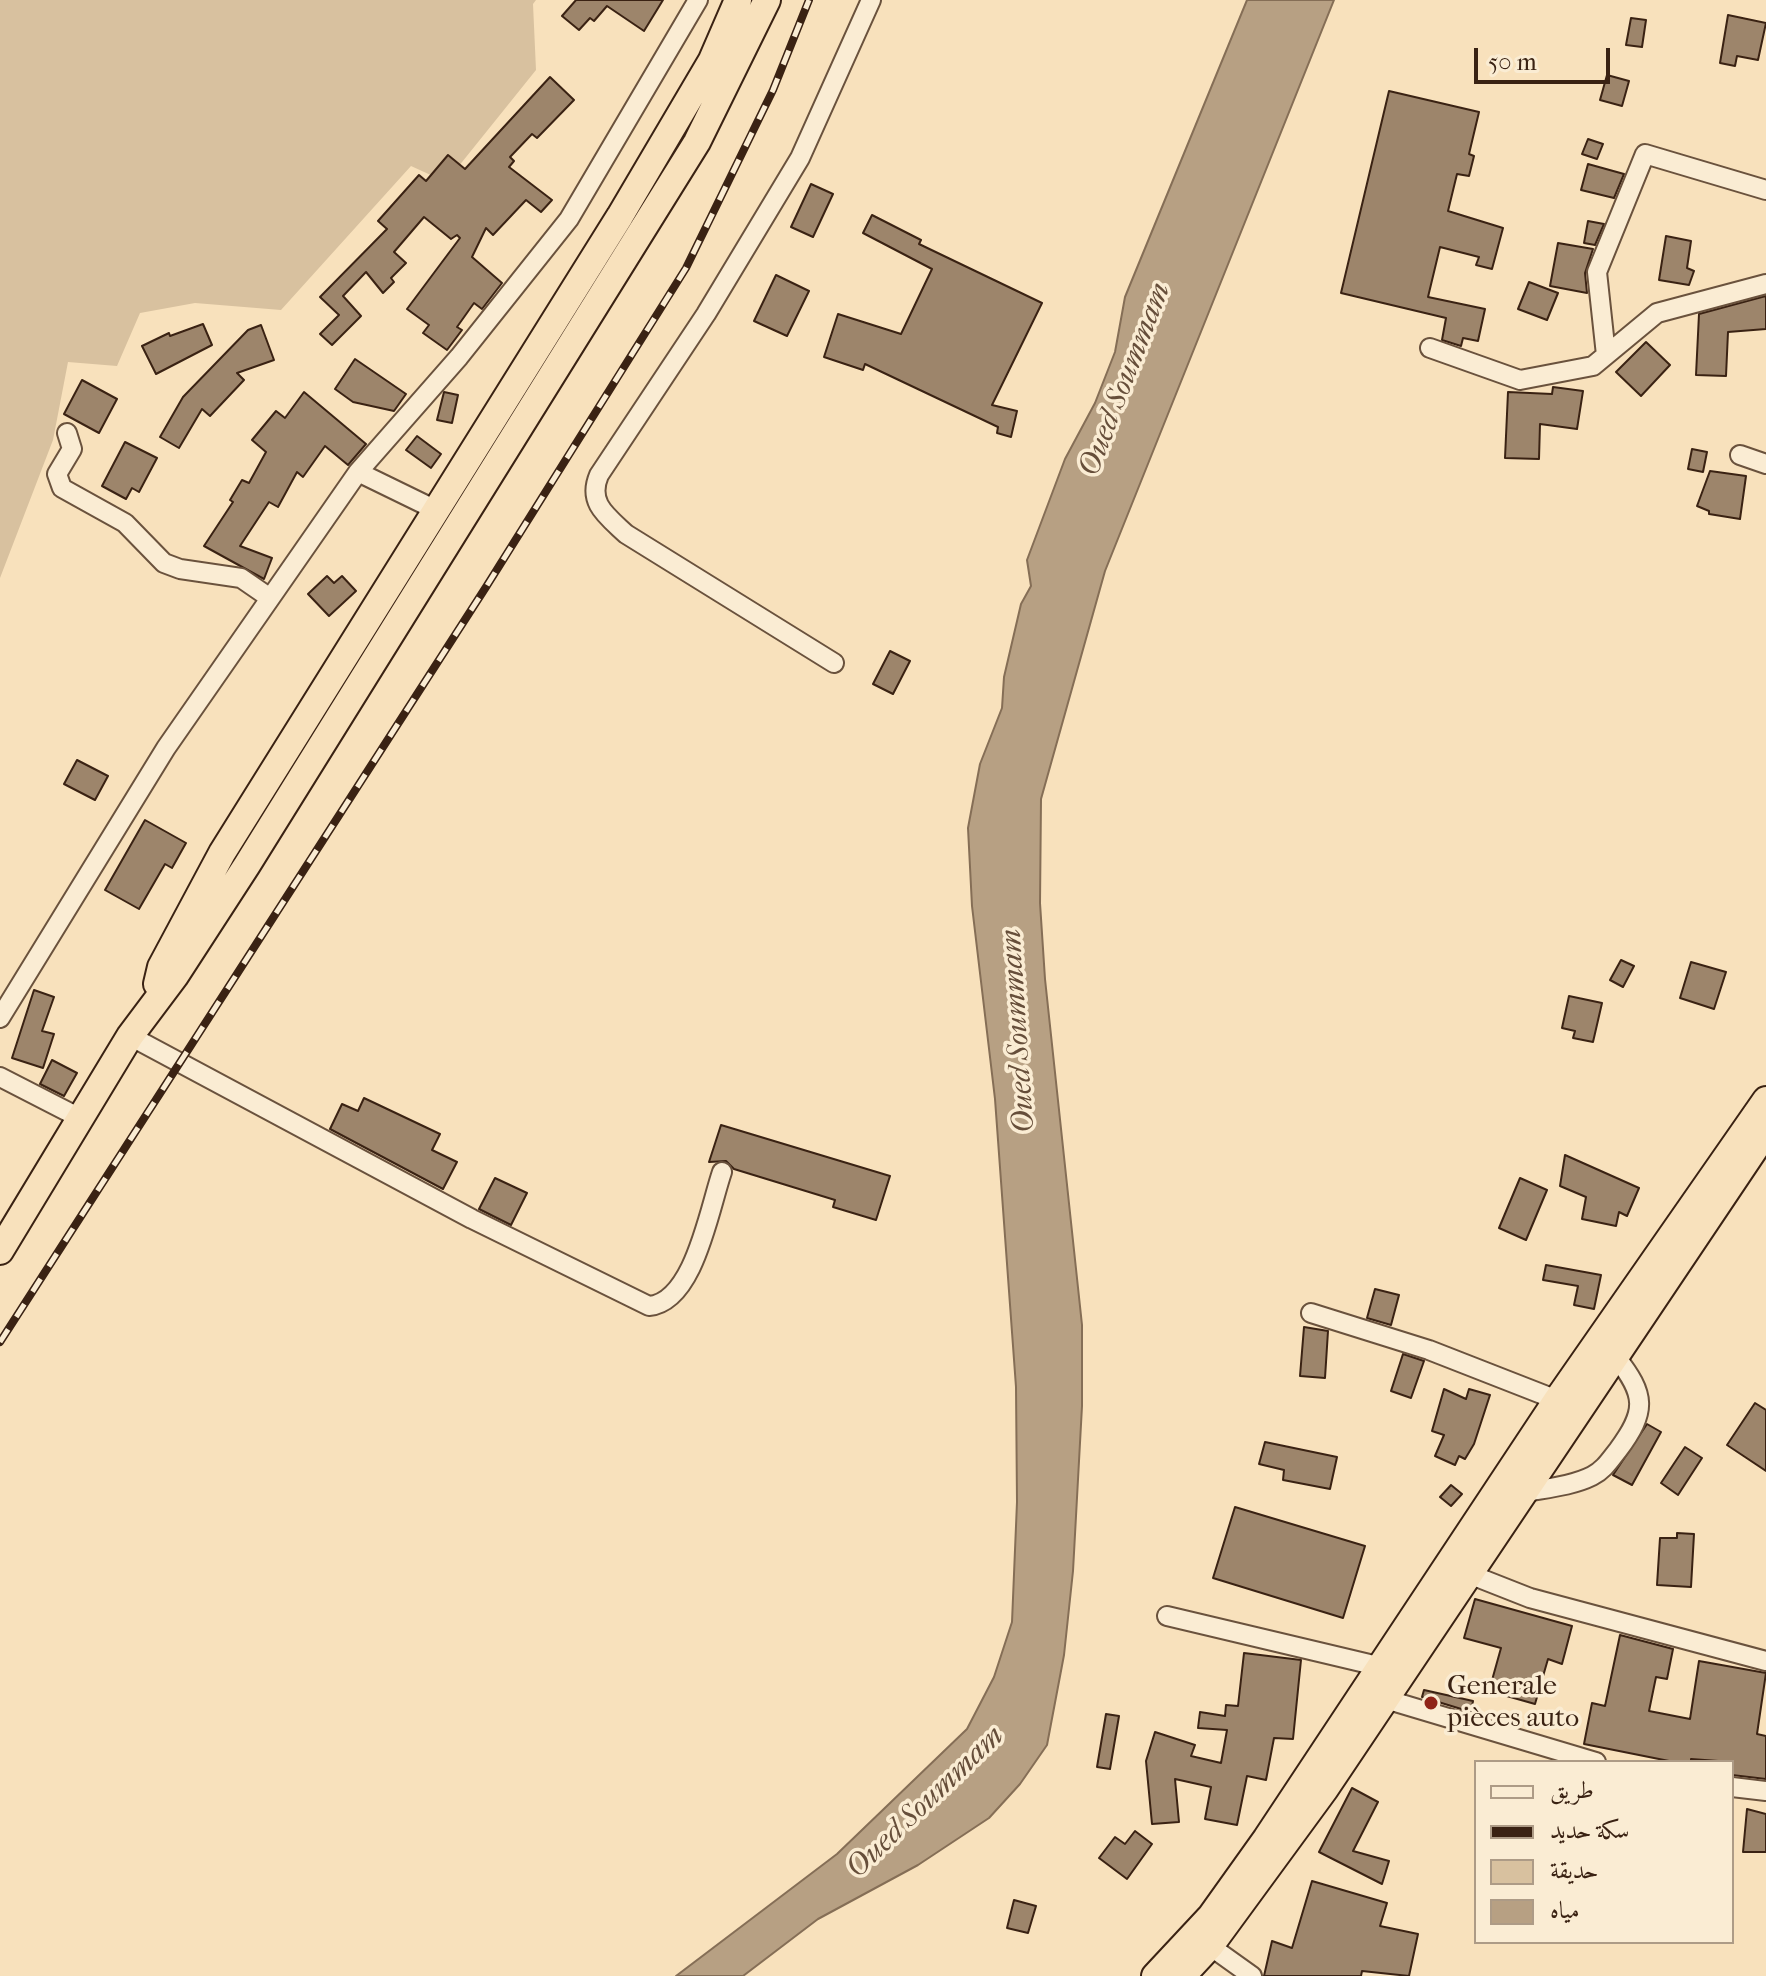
<!DOCTYPE html>
<html>
<head>
<meta charset="utf-8">
<style>
	body { margin:0 }
	#map { position:relative; width:1766px; height:1976px; overflow:hidden; background:#f8e1bc; font-family:"IM FELL French Canon",Amiri,serif }
	canvas { display:block }
	.legend { position:absolute; left:1474px; top:1760px; width:260px; height:184px; box-sizing:border-box; background:#faecd3; border:2px solid #ad9b86; margin:0; padding:10px 14px; list-style:none; font-size:24px; color:#3a2213 }
	.legend li { display:flex; align-items:center; gap:16px; height:40px }
	.legend b { width:40px; border:2px solid #ad9b86 }
	.scale { position:absolute; left:1474px; top:48px; width:136px; height:36px; box-sizing:border-box; border:4px solid #3a2213; border-top:0; padding-left:10px; font-size:24px; line-height:28px; white-space:nowrap; color:#3a2213; -webkit-text-stroke:6px #faecd3; paint-order:stroke }
</style>
</head>
<body>
<div id="map">
<canvas width="1766" height="1976"></canvas>
<ul class="legend">
<li><b style="height:10px;background:#faecd3"></b>طريق</li>
<li><b style="height:10px;background:#3a2213"></b>سكة حديد</li>
<li><b style="height:22px;background:#d8c19f"></b>حديقة</li>
<li><b style="height:22px;background:#b7a083"></b>مياه</li>
</ul>
<div class="scale">50 m</div>
</div>
<script>
const ctx = document.querySelector('canvas').getContext('2d');
ctx.lineJoin = 'round';
function fill(path, color) {
  ctx.fillStyle = color;
  ctx.fill(path, 'evenodd');
}
function trace(path, color, width, dash) {
  ctx.strokeStyle = color;
  ctx.lineWidth = width;
  ctx.lineCap = dash ? 'butt' : 'round';
  ctx.setLineDash(dash || []);
  ctx.stroke(path);
}
function label(font, color, halo, rows, align = 'center') {
  ctx.font = font + ' "IM FELL French Canon",serif';
  ctx.lineWidth = 7;
  ctx.setLineDash([]);
  ctx.textBaseline = 'middle';
  ctx.strokeStyle = halo;
  ctx.fillStyle = color;
  for (const [text, x, y, turn = 0] of rows) {
    ctx.save();
    ctx.translate(x, y);
    ctx.rotate((+turn || 0) * Math.PI / 180);
    ctx.textAlign = isNaN(turn) ? turn : align;
    if (halo) ctx.strokeText(text, 0, 0);
    ctx.fillText(text, 0, 0);
    ctx.restore();
  }
}
fill(new Path2D(`
	M 0,0 L 536,0 L 533,4 L 536,70 L 446,182 L 411,166 L 281,310 L 195,303 L 140,313 L 117,366 L 68,362 L 53,440 L 0,578 Z`), '#d8c19f');
const water = new Path2D(`
	M 1247,0 L 1334,0 L 1105,571 L 1041,799 L 1040,903 L 1045,979 L 1082,1325 L 1082,1406 L 1073,1571 L 1064,1655 L 1047,1745 L 1020,1784 L 989,1818 L 918,1865 L 818,1919 L 743,1976 L 676,1976 L 837,1854 L 967,1729 L 994,1677 L 1012,1622 L 1017,1502 L 1016,1387 L 995,1099 L 972,906 L 968,828 L 980,764 L 1002,708 L 1004,677 L 1021,604 L 1031,586 L 1027,560 L 1065,459 L 1095,403 L 1115,352 L 1125,297 Z`);
fill(water, '#b7a083');
trace(water, '#856e56', 2);
const building = new Path2D(`
	M 576,0 L 663,0 L 644,31 L 607,6 L 594,21 L 590,18 L 579,30 L 562,16 Z
	M 1728,15 L 1766,23 L 1758,60 L 1737,56 L 1735,66 L 1720,63 Z
	M 1631,18 L 1646,20 L 1642,47 L 1626,45 Z
	M 1607,75 L 1629,81 L 1622,106 L 1600,100 Z
	M 550,77 L 574,100 L 537,138 L 532,134 L 510,157 L 514,161 L 509,167 L 552,200 L 541,212 L 526,200 L 493,235 L 486,228 L 472,257 L 502,283 L 482,309 L 474,303 L 457,327 L 462,330 L 447,350 L 423,333 L 429,325 L 407,309 L 460,238 L 457,235 L 451,239 L 424,217 L 394,252 L 406,263 L 391,278 L 394,282 L 383,293 L 366,272 L 343,296 L 361,316 L 332,345 L 320,334 L 339,315 L 320,297 L 387,229 L 378,221 L 419,175 L 426,181 L 448,155 L 465,169 Z
	M 1389,91 L 1479,112 L 1469,154 L 1474,156 L 1469,176 L 1457,174 L 1448,211 L 1503,228 L 1492,269 L 1476,265 L 1479,257 L 1440,247 L 1428,297 L 1485,309 L 1478,341 L 1463,338 L 1461,346 L 1442,340 L 1446,318 L 1341,293 Z
	M 1588,139 L 1603,144 L 1597,159 L 1582,154 Z
	M 1588,164 L 1624,174 L 1614,198 L 1581,190 Z
	M 811,184 L 833,194 L 813,237 L 791,227 Z
	M 872,215 L 921,240 L 919,244 L 1042,303 L 992,405 L 1017,411 L 1011,437 L 997,433 L 998,427 L 865,364 L 863,370 L 824,357 L 838,314 L 901,334 L 932,269 L 863,233 Z
	M 1588,221 L 1604,224 L 1595,245 L 1584,243 Z
	M 1666,236 L 1691,241 L 1687,268 L 1694,271 L 1689,285 L 1659,280 Z
	M 1558,243 L 1593,249 L 1585,273 L 1587,293 L 1550,286 Z
	M 776,275 L 809,291 L 787,336 L 754,321 Z
	M 1529,282 L 1558,293 L 1547,320 L 1518,309 Z
	M 1766,296 L 1766,329 L 1728,332 L 1726,376 L 1696,375 L 1699,314 Z
	M 203,324 L 212,345 L 156,374 L 142,346 L 169,333 L 170,336 Z
	M 261,325 L 274,360 L 237,373 L 244,380 L 210,416 L 202,409 L 179,448 L 160,437 L 183,397 L 248,330 Z
	M 1646,342 L 1670,365 L 1641,396 L 1616,372 Z
	M 355,359 L 406,394 L 394,411 L 353,402 L 335,389 Z
	M 82,380 L 117,399 L 99,433 L 64,414 Z
	M 1553,387 L 1583,391 L 1577,429 L 1540,424 L 1539,459 L 1505,458 L 1508,392 L 1552,394 Z
	M 304,392 L 366,444 L 348,465 L 325,446 L 303,477 L 297,472 L 278,507 L 269,502 L 240,546 L 272,558 L 264,579 L 204,546 L 233,502 L 230,500 L 242,480 L 249,483 L 266,452 L 252,440 L 276,411 L 285,418 Z
	M 444,392 L 458,395 L 452,423 L 437,420 Z
	M 417,436 L 441,454 L 431,468 L 406,450 Z
	M 125,442 L 157,458 L 139,492 L 132,488 L 126,499 L 102,486 Z
	M 1692,449 L 1707,452 L 1703,472 L 1688,469 Z
	M 1710,471 L 1746,476 L 1740,519 L 1709,514 L 1709,511 L 1697,506 Z
	M 327,576 L 334,583 L 342,576 L 356,591 L 329,616 L 308,594 Z
	M 890,651 L 910,661 L 893,694 L 873,684 Z
	M 77,760 L 108,776 L 95,800 L 64,784 Z
	M 145,820 L 186,843 L 172,868 L 165,864 L 139,909 L 105,890 Z
	M 1621,960 L 1634,966 L 1623,987 L 1610,980 Z
	M 1691,962 L 1726,972 L 1714,1009 L 1680,998 Z
	M 34,990 L 54,997 L 42,1031 L 54,1034 L 43,1068 L 12,1058 Z
	M 1569,996 L 1602,1003 L 1593,1042 L 1573,1038 L 1575,1031 L 1562,1028 Z
	M 52,1060 L 77,1073 L 64,1096 L 40,1084 Z
	M 364,1098 L 440,1134 L 432,1150 L 457,1162 L 443,1189 L 330,1129 L 342,1104 L 358,1111 Z
	M 721,1125 L 890,1176 L 876,1220 L 833,1207 L 835,1200 L 734,1169 L 726,1161 L 709,1162 Z
	M 1565,1155 L 1639,1188 L 1627,1216 L 1619,1212 L 1616,1226 L 1582,1219 L 1586,1197 L 1560,1186 Z
	M 495,1178 L 527,1193 L 511,1225 L 479,1209 Z
	M 1520,1178 L 1547,1190 L 1526,1240 L 1499,1228 Z
	M 1546,1265 L 1601,1275 L 1594,1309 L 1574,1305 L 1578,1286 L 1543,1280 Z
	M 1375,1289 L 1399,1295 L 1391,1325 L 1367,1318 Z
	M 1304,1327 L 1328,1331 L 1325,1378 L 1300,1376 Z
	M 1403,1354 L 1424,1361 L 1411,1398 L 1391,1391 Z
	M 1444,1389 L 1466,1399 L 1469,1389 L 1490,1395 L 1474,1444 L 1465,1459 L 1459,1456 L 1455,1465 L 1435,1456 L 1444,1435 L 1432,1431 Z
	M 1755,1403 L 1766,1410 L 1766,1471 L 1727,1445 Z
	M 1647,1424 L 1661,1432 L 1632,1485 L 1613,1475 Z
	M 1265,1442 L 1337,1457 L 1330,1489 L 1283,1480 L 1284,1470 L 1259,1464 Z
	M 1685,1447 L 1702,1458 L 1678,1495 L 1661,1483 Z
	M 1451,1485 L 1462,1494 L 1451,1506 L 1440,1497 Z
	M 1235,1507 L 1365,1546 L 1343,1618 L 1213,1578 Z
	M 1677,1533 L 1694,1534 L 1691,1587 L 1657,1585 L 1660,1538 L 1677,1538 Z
	M 1475,1599 L 1572,1626 L 1562,1664 L 1548,1659 L 1535,1704 L 1489,1691 L 1501,1648 L 1464,1638 Z
	M 1620,1635 L 1673,1649 L 1667,1679 L 1656,1677 L 1649,1711 L 1690,1719 L 1699,1661 L 1766,1673 L 1757,1734 L 1766,1736 L 1766,1779 L 1732,1775 L 1732,1762 L 1691,1759 L 1691,1762 L 1674,1762 L 1584,1744 L 1592,1703 L 1605,1706 Z
	M 1244,1653 L 1301,1660 L 1293,1739 L 1274,1738 L 1266,1780 L 1247,1776 L 1237,1825 L 1205,1819 L 1211,1787 L 1175,1779 L 1179,1822 L 1152,1824 L 1146,1761 L 1155,1732 L 1195,1745 L 1191,1756 L 1221,1763 L 1227,1730 L 1198,1728 L 1200,1712 L 1225,1716 L 1226,1705 L 1238,1706 Z
	M 1424,1690 L 1473,1701 L 1471,1712 L 1422,1697 Z
	M 1106,1714 L 1119,1716 L 1110,1769 L 1097,1767 Z
	M 1352,1788 L 1378,1802 L 1353,1851 L 1389,1861 L 1382,1884 L 1319,1852 Z
	M 1747,1809 L 1766,1814 L 1766,1852 L 1743,1852 Z
	M 1135,1831 L 1152,1844 L 1127,1879 L 1099,1858 L 1115,1837 L 1125,1844 Z
	M 1312,1881 L 1387,1903 L 1380,1926 L 1418,1934 L 1409,1976 L 1362,1971 L 1361,1976 L 1264,1976 L 1272,1941 L 1292,1948 Z
	M 1014,1900 L 1036,1906 L 1028,1933 L 1007,1928 Z`);
fill(building, '#9d856b');
trace(building, '#3a2213', 2);
const minor = new Path2D(`
	M 1430,348 L 1520,380 L 1593,366 L 1657,313 L 1766,284
	M 1606,355 L 1597,272 L 1645,154 L 1766,190
	M 67,433 L 72,449 L 57,474 L 62,488 L 125,523 L 164,563 L 180,569 L 241,578 L 270,598
	M 1740,455 L 1766,464
	M 358,472 L 436,510
	M 834,663 L 626,534 C 607,516 587,503 599,475 L 706,314 L 800,158 L 871,0
	M 0,1018 L 166,748 L 358,472 L 459,357 L 569,219 L 698,0
	M 130,1036 L 472,1219 L 649,1306 C 694,1302 709,1210 722,1172
	M 0,1077 L 80,1118
	M 1311,1313 L 1429,1350 L 1557,1400
	M 1525,1492 C 1547,1488 1572,1486 1592,1476 C 1604,1470 1610,1460 1618,1450 C 1647,1411 1646,1395 1616,1357
	M 1469,1574 L 1530,1598 L 1766,1661
	M 1167,1616 L 1382,1667
	M 1385,1699 L 1596,1762
	M 1732,1787 L 1766,1791
	M 1210,1946 L 1252,1976`);
const highway = new Path2D(`
	M 157,984 L 161,967 L 222,853 L 620,216 L 712,60 L 738,0
	M 0,1251 L 130,1036 L 175,976 L 247,865 L 697,142 L 767,0
	M 1155,1976 L 1211,1916 L 1266,1839 L 1557,1400 L 1766,1100
	M 1182,1976 L 1210,1946 L 1325,1789 L 1766,1132`);
trace(minor, '#6a523d', 22);
trace(highway, '#3a2213', 30);
trace(minor, '#faecd3', 18);
trace(highway, '#f8e1bc', 26);
const rail = new Path2D(`
	M 0,1342 L 486,587 L 686,268 L 773,90 L 809,0`);
trace(rail, '#3a2213', 8);
trace(rail, '#faecd3', 5, [15]);
for (const [x, y, r, color] of [
	[1431,1703,8,"#8f2418"]
]) {
  const dot = new Path2D();
  dot.arc(x, y, r, 0, 2 * Math.PI);
  ctx.fillStyle = color;
  ctx.fill(dot);
  trace(dot, '#faecd3', 3);
}
label('28px', '#3a2213', '#faecd3', [
	["Generale",1447,1687],
	["pièces auto",1447,1719]
], 'left');
label('italic 30px', '#664e3a', '#faecd3', [
	["Oued Soummam",1126,380,-69],
	["Oued Soummam",1019,1031,-94],
	["Oued Soummam",926,1803,-44]
]);
</script>
</body>
</html>
